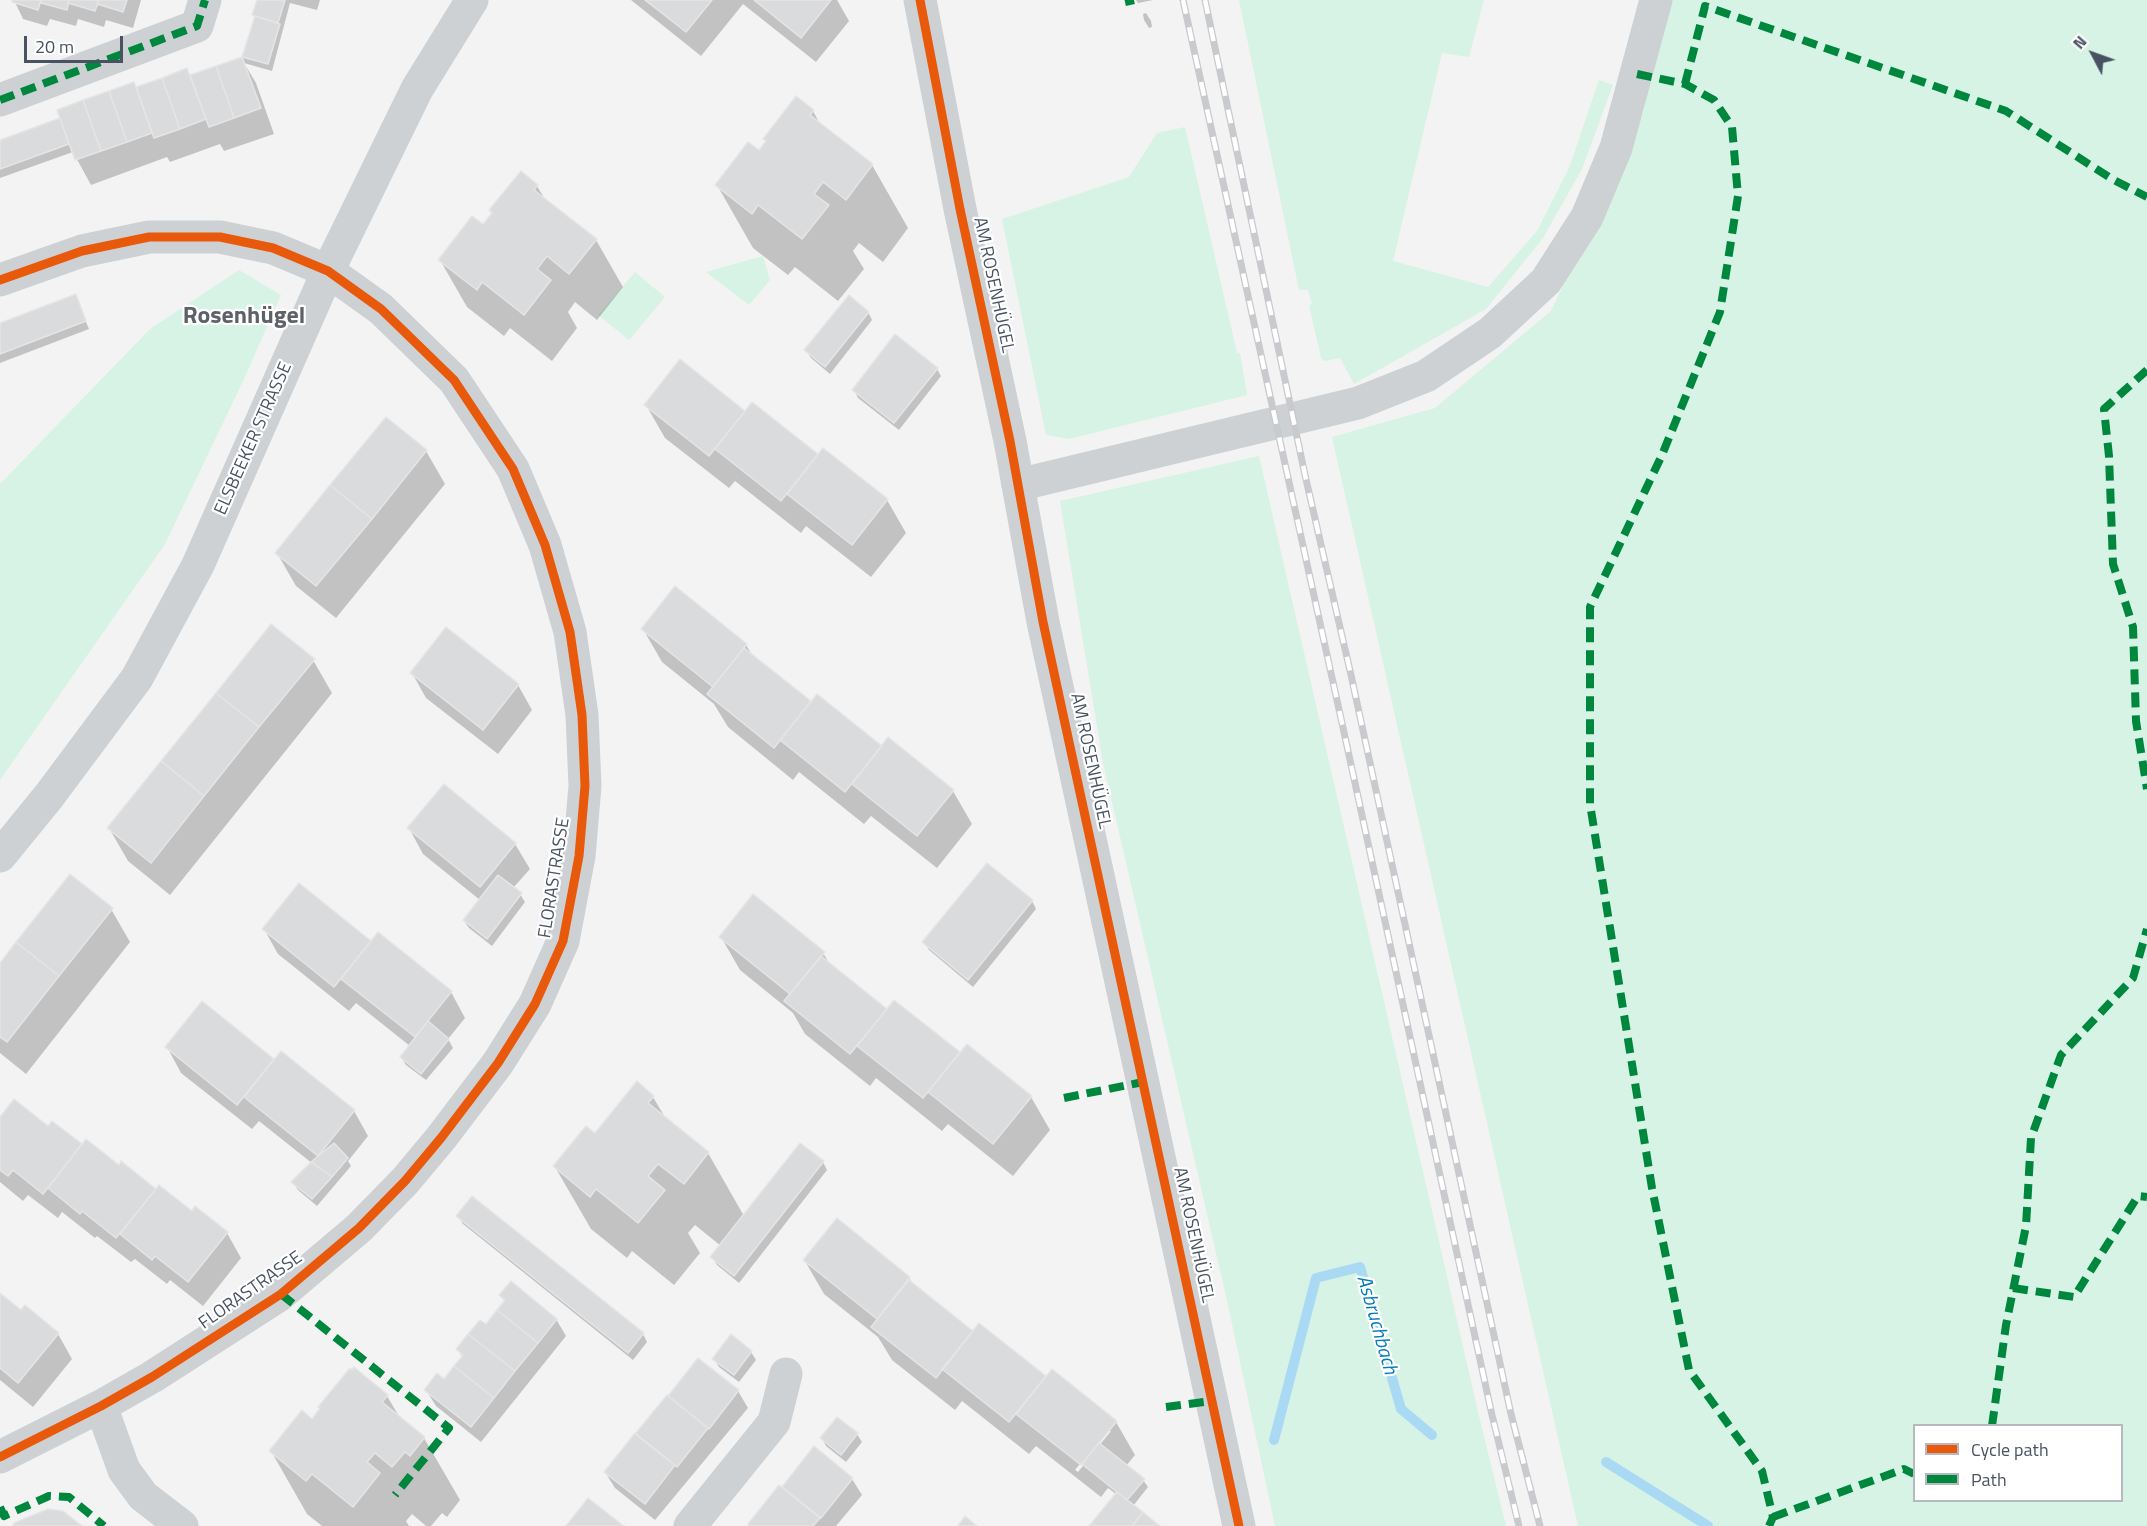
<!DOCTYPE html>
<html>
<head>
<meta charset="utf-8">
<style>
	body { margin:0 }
	#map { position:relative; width:2147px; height:1526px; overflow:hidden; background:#f3f3f3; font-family:"Titillium Web",sans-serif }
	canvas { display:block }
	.legend { position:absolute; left:1913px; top:1424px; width:210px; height:78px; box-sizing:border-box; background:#fff; border:2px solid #b6bac0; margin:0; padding:8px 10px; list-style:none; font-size:18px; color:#485261 }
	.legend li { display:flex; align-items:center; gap:12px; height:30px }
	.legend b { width:30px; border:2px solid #b6bac0 }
	.north { position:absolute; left:2063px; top:24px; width:60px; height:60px; -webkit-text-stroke:4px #fff; paint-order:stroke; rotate:311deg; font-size:16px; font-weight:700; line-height:24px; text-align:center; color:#485261 }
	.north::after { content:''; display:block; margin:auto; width:21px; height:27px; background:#485261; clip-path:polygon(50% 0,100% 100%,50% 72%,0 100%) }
	.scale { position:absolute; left:24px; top:36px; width:99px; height:27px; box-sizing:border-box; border:3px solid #485261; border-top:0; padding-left:8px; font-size:18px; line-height:21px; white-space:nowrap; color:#485261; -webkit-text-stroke:4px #fff; paint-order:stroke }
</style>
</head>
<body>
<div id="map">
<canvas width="2147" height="1526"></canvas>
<ul class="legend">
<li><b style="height:8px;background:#e8590c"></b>Cycle path</li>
<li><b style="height:8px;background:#00873e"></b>Path</li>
</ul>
<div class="north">N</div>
<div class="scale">20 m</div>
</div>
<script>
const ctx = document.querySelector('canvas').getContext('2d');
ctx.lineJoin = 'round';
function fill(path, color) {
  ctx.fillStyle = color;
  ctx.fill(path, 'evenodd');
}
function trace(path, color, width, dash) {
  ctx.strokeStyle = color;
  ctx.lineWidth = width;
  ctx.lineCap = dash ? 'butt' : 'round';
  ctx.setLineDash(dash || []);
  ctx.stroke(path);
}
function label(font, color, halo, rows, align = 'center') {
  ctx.font = font + ' "Titillium Web",sans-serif';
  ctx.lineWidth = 4.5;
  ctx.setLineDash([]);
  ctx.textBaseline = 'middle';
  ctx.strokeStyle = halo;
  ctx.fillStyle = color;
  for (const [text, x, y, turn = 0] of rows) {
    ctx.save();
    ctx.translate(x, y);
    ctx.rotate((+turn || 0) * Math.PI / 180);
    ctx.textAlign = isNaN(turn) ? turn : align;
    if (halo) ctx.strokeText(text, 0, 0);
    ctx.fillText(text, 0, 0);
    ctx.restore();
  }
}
fill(new Path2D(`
	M 1239,0 L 1484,0 L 1469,57 L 1442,53 L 1393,261 L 1488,287 L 1537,231 L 1569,168 L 1599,80 L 1613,85 L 1582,169 L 1543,238 L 1486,309 L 1354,384 L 1340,358 L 1324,361 L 1321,358 L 1309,305 L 1312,304 L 1308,290 L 1299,290 Z
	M 1668,0 L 2147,0 L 2147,1526 L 1578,1526 L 1332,437 L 1435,408 L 1551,311 L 1643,114 L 1656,44 ZM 1914,1426 L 2122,1426 L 2122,1500 L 1914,1500 Z
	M 1185,127 L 1237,353 L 1240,353 L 1247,395 L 1069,439 L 1046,435 L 1002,219 L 1129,177 L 1157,133 Z
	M 763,256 L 770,280 L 749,305 L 706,272 Z
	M 239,270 L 281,295 L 244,379 L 165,544 L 0,780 L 0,484 L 150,329 Z
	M 635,272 L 665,297 L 629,340 L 598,315 Z
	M 1259,456 L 1479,1416 L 1506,1526 L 1275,1526 L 1226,1296 L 1103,763 L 1060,501 Z`), '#d6f3e5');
fill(new Path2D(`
	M 14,0 L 141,0 L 133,28 L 106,20 L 104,27 L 78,19 L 76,26 L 50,19 L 47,26 L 23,19 Z
	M 259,0 L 320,0 L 317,10 L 290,3 L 272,71 L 244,63 L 256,83 L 274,134 L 224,151 L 220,144 L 170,162 L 167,157 L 91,185 L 73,152 L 0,178 L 0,141 L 187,70 L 191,77 L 243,58 Z
	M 631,0 L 837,0 L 849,21 L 816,62 L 743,4 L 701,56 Z
	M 1136,0 L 1153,0 L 1138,3 Z
	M 1146,13 L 1151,21 L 1152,27 L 1149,28 L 1144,20 L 1143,14 Z
	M 813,111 L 821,126 L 872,165 L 908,228 L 883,262 L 859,243 L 853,251 L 864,269 L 838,301 L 795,267 L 788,275 L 753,248 L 717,185 Z
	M 537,186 L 546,201 L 596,240 L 623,287 L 597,320 L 575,302 L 568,312 L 577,328 L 552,361 L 510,328 L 504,336 L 467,307 L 440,260 L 483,226 L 493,215 L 491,211 Z
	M 75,296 L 89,329 L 0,363 L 0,325 Z
	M 868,312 L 872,320 L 830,374 L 811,358 L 806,350 Z
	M 937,369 L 941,376 L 899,430 L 858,398 L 854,390 Z
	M 752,404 L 818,456 L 887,500 L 906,533 L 871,577 L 806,526 L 801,533 L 735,481 L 729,488 L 665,438 L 646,405 L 745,413 Z
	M 386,419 L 426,451 L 445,484 L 336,618 L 296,586 L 277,553 Z
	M 643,629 L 746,645 L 754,658 L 811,703 L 953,791 L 972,824 L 937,868 L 871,816 L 864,824 L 799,772 L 793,780 L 728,727 L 714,704 L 662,662 Z
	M 313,660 L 332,693 L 170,895 L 128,861 L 109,828 Z
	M 412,673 L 518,685 L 532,710 L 498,754 L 426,698 Z
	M 409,828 L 515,844 L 530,869 L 513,888 L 520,894 L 525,902 L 492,946 L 469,928 L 464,921 L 480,900 L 423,854 Z
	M 1032,901 L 1036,909 L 973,987 L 929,950 L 924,942 Z
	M 111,909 L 130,942 L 26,1074 L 0,1053 L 0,965 Z
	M 264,929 L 371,943 L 451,992 L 465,1018 L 448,1039 L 453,1048 L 426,1080 L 406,1065 L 401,1057 L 410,1046 L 356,1003 L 349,1011 L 278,954 Z
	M 721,937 L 823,953 L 831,966 L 887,1011 L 894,1002 L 960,1054 L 1031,1097 L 1050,1130 L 1013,1176 L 948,1124 L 942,1131 L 876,1078 L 870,1086 L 805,1034 L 793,1013 L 740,970 Z
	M 202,1003 L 274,1061 L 354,1111 L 368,1136 L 348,1161 L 351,1166 L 317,1206 L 298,1190 L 293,1182 L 313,1164 L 259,1121 L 252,1129 L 181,1073 L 167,1047 Z
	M 653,1097 L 666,1119 L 708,1153 L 744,1216 L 823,1162 L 827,1170 L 739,1283 L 717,1265 L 712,1257 L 721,1246 L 695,1225 L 688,1233 L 700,1253 L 674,1285 L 632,1251 L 627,1258 L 591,1229 L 555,1167 L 595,1135 Z
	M 0,1120 L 48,1128 L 53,1123 L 82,1146 L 227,1233 L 241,1258 L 203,1306 L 170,1280 L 167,1284 L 135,1259 L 131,1262 L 97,1236 L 95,1238 L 62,1212 L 58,1218 L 28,1195 L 23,1201 L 0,1182 Z
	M 458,1216 L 643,1334 L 647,1342 L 633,1360 L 463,1224 Z
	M 837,1220 L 909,1278 L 914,1285 L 973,1333 L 980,1325 L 1047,1378 L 1116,1422 L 1135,1455 L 1126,1466 L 1143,1480 L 1148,1487 L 1133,1506 L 1158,1526 L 1091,1526 L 1116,1494 L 1108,1488 L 1101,1497 L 1036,1446 L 1029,1454 L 962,1401 L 955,1410 L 892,1360 L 878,1337 L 824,1294 L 805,1261 ZM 1107,1431 L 1111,1431 L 1078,1472 L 1075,1470 Z
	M 0,1295 L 21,1312 L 58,1334 L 72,1359 L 33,1407 L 0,1380 Z
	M 501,1295 L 556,1319 L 566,1336 L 481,1442 L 436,1406 L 426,1390 L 444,1381 L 462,1357 L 458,1349 L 486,1327 L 505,1302 Z
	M 751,1352 L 756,1360 L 739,1382 L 719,1367 L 714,1359 Z
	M 738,1391 L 748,1408 L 655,1520 L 615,1488 L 605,1472 Z
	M 387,1396 L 400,1418 L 424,1438 L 460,1500 L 447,1517 L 442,1513 L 431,1526 L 426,1526 L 412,1514 L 406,1521 L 409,1526 L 322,1526 L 307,1514 L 271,1451 L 312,1421 Z
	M 837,1419 L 857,1434 L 862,1442 L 846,1462 L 826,1446 L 822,1438 Z
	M 814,1448 L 852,1479 L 862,1495 L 836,1526 L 746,1526 L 748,1526 L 779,1487 L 782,1489 Z`), '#0003');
trace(new Path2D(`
	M 1274,1440 L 1316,1278 L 1360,1267 L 1401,1409 L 1432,1435
	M 1606,1462 L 1708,1526`), '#aadaf3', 10);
const building = new Path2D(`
	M 12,0 L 41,0 L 38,10 L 12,2 Z
	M 41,0 L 69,0 L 67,10 L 41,3 Z
	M 69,0 L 99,0 L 95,11 L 68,3 Z
	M 99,0 L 127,0 L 123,12 L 97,4 Z
	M 257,0 L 285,0 L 278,23 L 252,15 Z
	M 645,0 L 712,0 L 686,32 Z
	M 754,0 L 831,0 L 801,38 Z
	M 255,16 L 280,24 L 268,64 L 242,57 Z
	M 242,57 L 261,108 L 234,118 L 216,66 Z
	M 216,66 L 234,118 L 209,127 L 190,75 Z
	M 187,68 L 206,119 L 180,129 L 162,78 Z
	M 162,78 L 180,129 L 154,138 L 136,87 Z
	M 134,82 L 152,133 L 127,142 L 109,91 Z
	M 109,91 L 127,142 L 101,151 L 83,100 Z
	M 796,96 L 814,110 L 810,115 L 873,164 L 846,200 L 823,182 L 814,194 L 829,205 L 802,239 L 758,205 L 752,214 L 715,185 L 748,142 L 759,150 L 766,141 L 763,139 Z
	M 83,100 L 101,151 L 75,160 L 57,110 Z
	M 60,118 L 69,144 L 0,169 L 0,140 Z
	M 521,171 L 538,185 L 534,190 L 597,239 L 569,274 L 547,256 L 537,269 L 551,280 L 524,315 L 482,282 L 477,290 L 438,260 L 472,216 L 483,224 L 492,213 L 489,210 Z
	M 76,294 L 86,321 L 0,354 L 0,323 Z
	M 849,295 L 869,312 L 825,367 L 804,350 Z
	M 895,334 L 938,368 L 894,423 L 852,390 Z
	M 680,359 L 745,411 L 709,456 L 644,405 Z
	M 752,402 L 818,454 L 781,501 L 715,449 Z
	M 386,417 L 427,450 L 372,519 L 330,485 Z
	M 823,448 L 888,499 L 852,545 L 787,494 Z
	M 330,485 L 372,519 L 316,586 L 275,553 Z
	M 675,586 L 747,644 L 713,687 L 641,629 Z
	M 271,624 L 315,659 L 259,727 L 216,693 Z
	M 446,627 L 519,684 L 483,730 L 410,673 Z
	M 744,648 L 811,701 L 774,748 L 707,694 Z
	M 216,693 L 259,727 L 204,796 L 161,761 Z
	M 817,694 L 882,746 L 845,792 L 780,740 Z
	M 888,737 L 954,790 L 917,836 L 852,784 Z
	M 161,761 L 204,796 L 151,863 L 107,828 Z
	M 444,784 L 516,843 L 480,887 L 407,828 Z
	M 987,863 L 1033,900 L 968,980 L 922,942 Z
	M 70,874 L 113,908 L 59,976 L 16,942 Z
	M 498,875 L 522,893 L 487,939 L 463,920 Z
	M 299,883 L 371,941 L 334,987 L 262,929 Z
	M 753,894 L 825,952 L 790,994 L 719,937 Z
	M 378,932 L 452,991 L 415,1037 L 341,979 Z
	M 16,942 L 59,976 L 7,1042 L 0,1037 L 0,963 Z
	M 821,956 L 887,1009 L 850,1054 L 784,1001 Z
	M 894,1000 L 960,1052 L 923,1098 L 857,1046 Z
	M 202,1001 L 274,1059 L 237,1105 L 165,1047 Z
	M 428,1021 L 449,1039 L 421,1074 L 400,1057 Z
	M 967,1044 L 1032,1096 L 993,1144 L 928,1092 Z
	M 281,1051 L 355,1110 L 318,1156 L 244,1097 Z
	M 637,1081 L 654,1096 L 648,1103 L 709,1152 L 684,1184 L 658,1164 L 648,1176 L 665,1190 L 638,1223 L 596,1189 L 590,1197 L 553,1166 L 586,1126 L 595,1133 Z
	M 14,1099 L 48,1126 L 52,1121 L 82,1144 L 43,1194 L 13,1170 L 8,1176 L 0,1170 L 0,1117 Z
	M 86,1139 L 119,1165 L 121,1161 L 156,1189 L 116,1238 L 82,1211 L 80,1214 L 48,1188 Z
	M 334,1143 L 348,1158 L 332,1177 L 311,1162 Z
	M 800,1143 L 824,1161 L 734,1276 L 710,1257 Z
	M 311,1162 L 332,1177 L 312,1199 L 291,1182 Z
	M 159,1185 L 192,1211 L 195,1206 L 228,1232 L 188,1282 L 155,1256 L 152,1260 L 120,1234 Z
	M 472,1196 L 644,1333 L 628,1353 L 456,1216 Z
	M 837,1218 L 910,1277 L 877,1319 L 803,1260 Z
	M 909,1280 L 973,1331 L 936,1378 L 871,1327 Z
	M 511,1281 L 557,1319 L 538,1343 L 497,1310 L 505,1300 L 499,1295 Z
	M 0,1293 L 21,1310 L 25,1305 L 59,1333 L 18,1383 L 0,1368 Z
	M 497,1310 L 538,1343 L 515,1371 L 468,1334 L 480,1320 L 486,1324 Z
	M 979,1323 L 1046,1376 L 1009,1422 L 942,1369 Z
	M 468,1334 L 515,1371 L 494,1398 L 454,1366 L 463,1355 L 456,1349 Z
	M 731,1334 L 752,1351 L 734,1375 L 712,1359 Z
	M 698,1358 L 739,1390 L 709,1429 L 668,1396 Z
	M 454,1366 L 494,1398 L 471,1427 L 424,1390 L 437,1373 L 444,1379 Z
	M 354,1367 L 388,1395 L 382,1402 L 425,1437 L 410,1456 L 405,1452 L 392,1467 L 375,1453 L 367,1462 L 380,1473 L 353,1507 L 312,1474 L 306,1481 L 269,1451 L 302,1410 L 312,1419 L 320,1408 L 318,1407 L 350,1368 L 352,1370 Z
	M 1052,1369 L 1117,1421 L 1081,1465 L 1016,1414 Z
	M 667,1395 L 708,1428 L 677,1467 L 635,1434 Z
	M 837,1417 L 858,1433 L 841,1455 L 820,1438 Z
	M 635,1433 L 675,1465 L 645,1504 L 604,1472 Z
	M 1099,1443 L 1145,1479 L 1127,1500 L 1082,1464 Z
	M 814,1446 L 853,1478 L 821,1518 L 782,1487 Z
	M 779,1485 L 820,1518 L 813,1526 L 751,1526 L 748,1524 Z
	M 1117,1492 L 1143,1512 L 1132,1526 L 1089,1526 Z
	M 588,1498 L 624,1526 L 566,1526 Z
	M 48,1509 L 63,1511 L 82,1526 L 13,1526 L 14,1523 Z
	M 1143,1512 L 1160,1526 L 1132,1526 Z
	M 965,1516 L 977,1526 L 958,1526 Z`);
fill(building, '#dadbdd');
trace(building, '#e5e5e6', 1.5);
trace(new Path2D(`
	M 0,100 L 197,26 L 205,0
	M 0,280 L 82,251 L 149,237 L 220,237 L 273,248 L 328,271 L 381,309 L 454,380 L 513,469 L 545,545 L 570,632 L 582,715 L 585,786 L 579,856 L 563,941 L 535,1004 L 498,1063 L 441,1138 L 405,1181 L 359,1228 L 281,1294 L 152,1377 L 101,1406 L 0,1457
	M 1018,485 L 1358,403 L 1426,376 L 1490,333 L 1546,281 L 1587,217 L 1616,148 L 1656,0
	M 0,856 L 49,796 L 137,678 L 198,565 L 328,271 L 417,89 L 472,0
	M 101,1406 L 124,1470 L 143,1496 L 182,1526
	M 690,1526 L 774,1422 L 786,1374`), '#ced1d4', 33);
trace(new Path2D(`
	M 920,0 L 960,209 L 1010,441 L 1043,622 L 1239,1526`), '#ced1d4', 33);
const rail = new Path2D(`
	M 1183,0 L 1342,723 L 1492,1415 L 1519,1526
	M 1205,0 L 1305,475 L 1351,675 L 1511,1414 L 1540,1526`);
trace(rail, '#c8cacd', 7);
trace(rail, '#fff', 4.5, [14]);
trace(new Path2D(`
	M 1125,2 L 1134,0
	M 1637,74 L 1685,84 L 1714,100 L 1732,127 L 1738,196 L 1720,312 L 1662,455 L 1590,607 L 1590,804 L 1652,1188 L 1689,1370 L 1762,1471 L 1773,1517 L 1769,1526
	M 1685,84 L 1705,6 L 2006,111 L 2112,179 L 2147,197
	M 0,100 L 197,26 L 205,0
	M 2147,370 L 2104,409 L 2109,456 L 2113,564 L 2133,627 L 2136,721 L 2147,789
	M 1064,1098 L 1143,1082
	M 2013,1288 L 2074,1297 L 2138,1196 L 2147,1197
	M 281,1294 L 449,1428 L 395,1495
	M 1166,1407 L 1212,1401
	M 1992,1426 L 2006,1325 L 2026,1226 L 2031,1138 L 2061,1055 L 2133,978 L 2147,929
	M 0,1507 L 4,1516 L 49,1496 L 69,1497 L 104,1526
	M 1773,1517 L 1904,1469 L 1914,1474`), '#00873e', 8, [15, 8]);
trace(new Path2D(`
	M 920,0 L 960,209 L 1010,441 L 1043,622 L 1239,1526
	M 0,280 L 82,251 L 149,237 L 220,237 L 273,248 L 328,271 L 381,309 L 454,380 L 513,469 L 545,545 L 570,632 L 582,715 L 585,786 L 579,856 L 563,941 L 535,1004 L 498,1063 L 441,1138 L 405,1181 L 359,1228 L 281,1294 L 152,1377 L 101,1406 L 0,1457`), '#e8590c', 9);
label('18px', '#485261', '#fff', [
	["AM ROSENHÜGEL",993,285,78],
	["ELSBEEKER STRASSE",254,439,-66],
	["AM ROSENHÜGEL",1090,761,78],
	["FLORASTRASSE",555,878,-81],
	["AM ROSENHÜGEL",1193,1235,78],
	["FLORASTRASSE",251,1291,-35]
]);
label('italic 20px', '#037cba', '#fff', [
	["Asbruchbach",1376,1325,74]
]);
label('bold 24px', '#5e6168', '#fff', [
	["Rosenhügel",244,317]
]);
</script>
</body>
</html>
